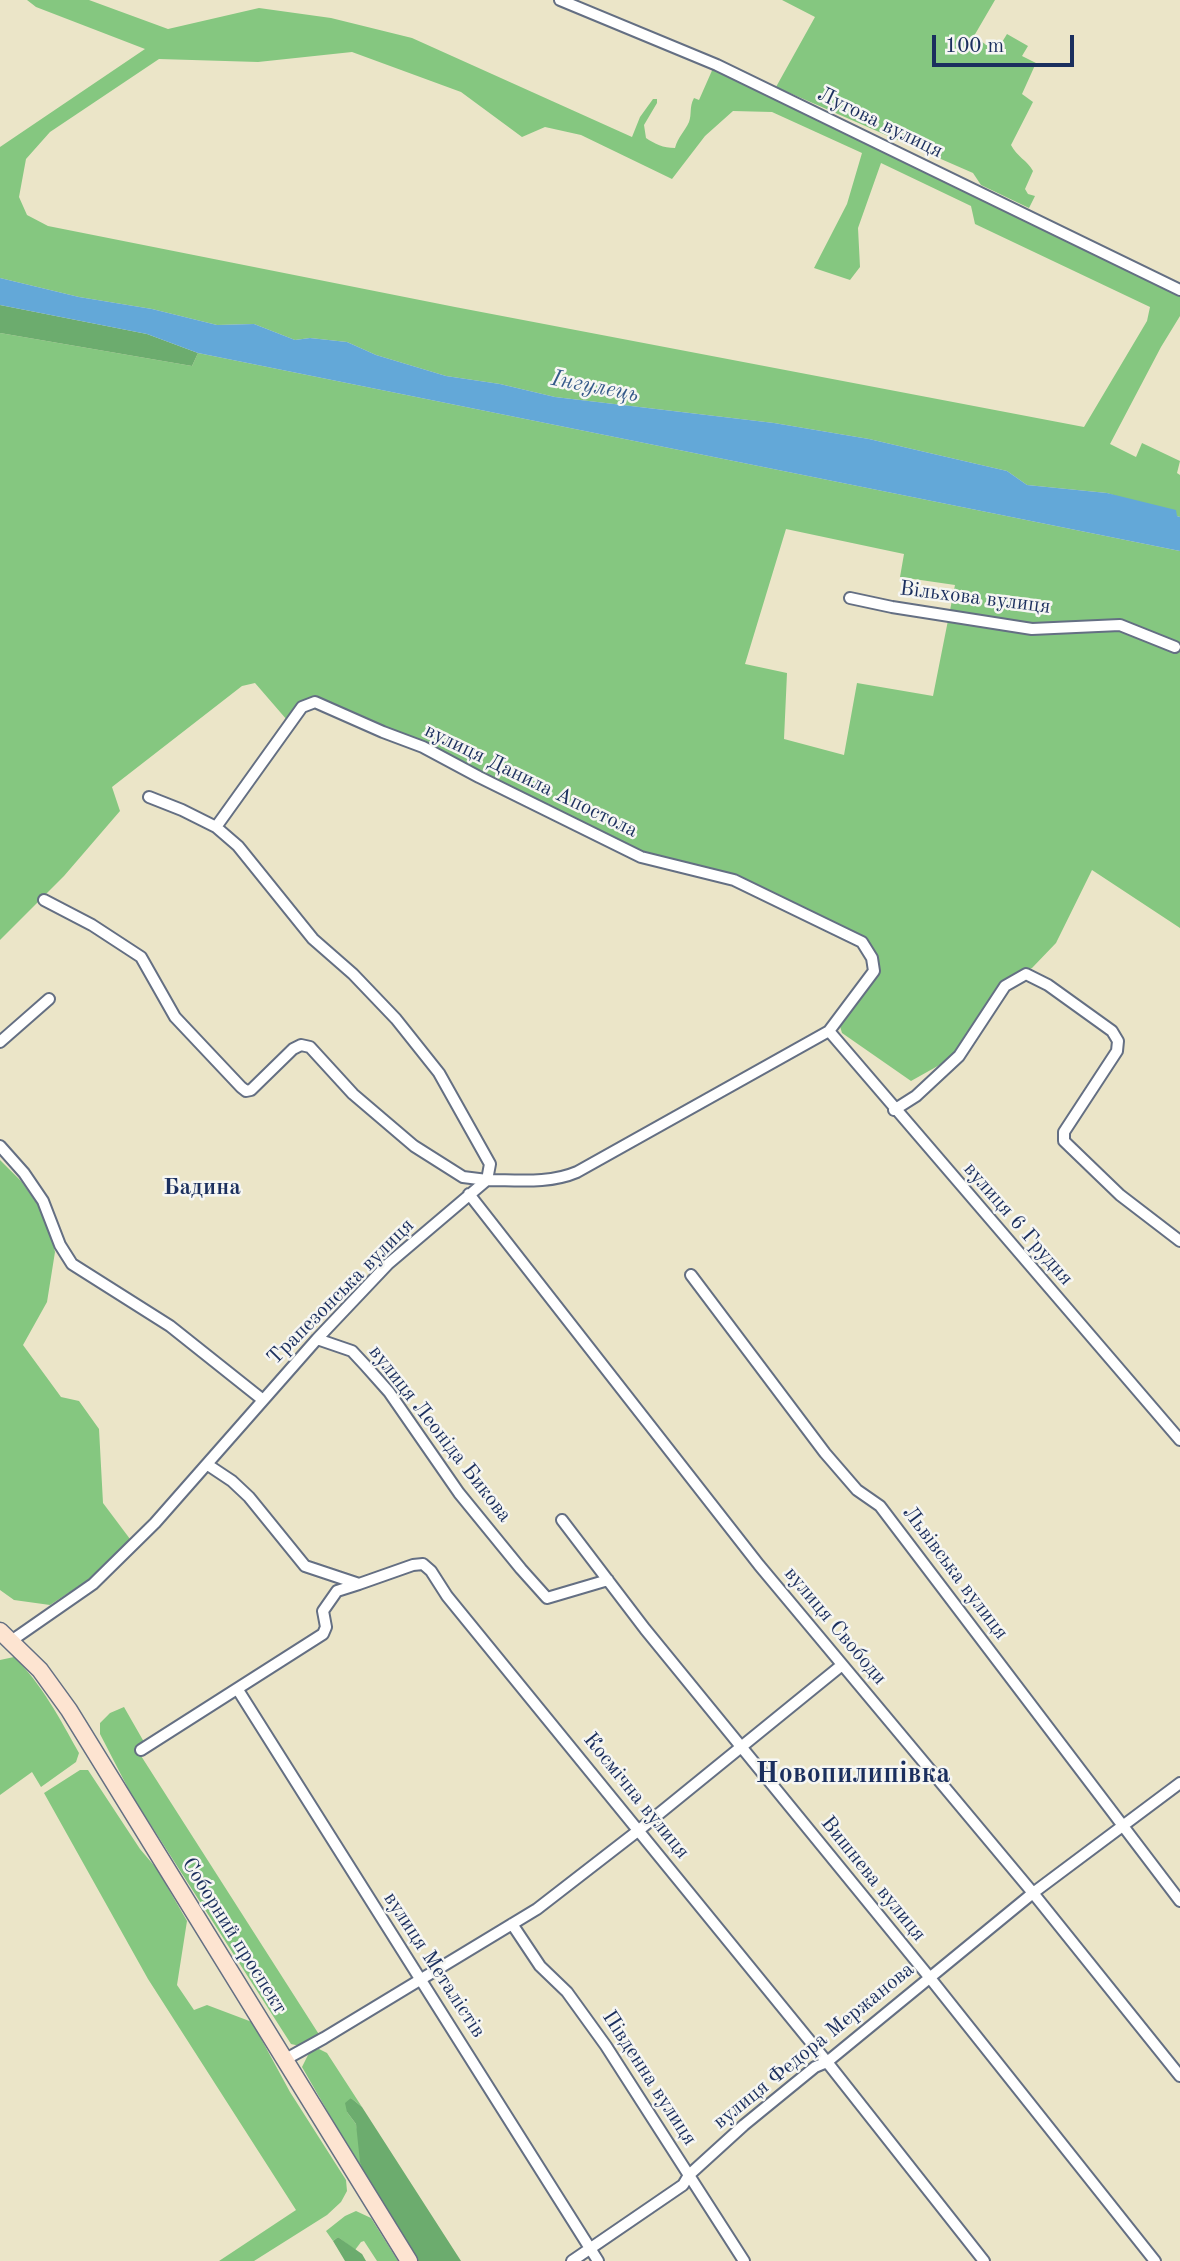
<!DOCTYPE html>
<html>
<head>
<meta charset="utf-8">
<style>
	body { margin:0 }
	#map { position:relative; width:1180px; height:2261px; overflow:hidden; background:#ebe5c8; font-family:"Old Standard TT",serif }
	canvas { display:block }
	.scale { position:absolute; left:932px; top:35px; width:142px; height:32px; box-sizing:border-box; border:4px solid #1b2f5e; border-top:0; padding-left:9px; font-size:21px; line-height:24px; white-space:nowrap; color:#1b2f5e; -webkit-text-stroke:5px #f6f6f2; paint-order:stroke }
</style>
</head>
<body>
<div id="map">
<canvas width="1180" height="2261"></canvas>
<div class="scale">100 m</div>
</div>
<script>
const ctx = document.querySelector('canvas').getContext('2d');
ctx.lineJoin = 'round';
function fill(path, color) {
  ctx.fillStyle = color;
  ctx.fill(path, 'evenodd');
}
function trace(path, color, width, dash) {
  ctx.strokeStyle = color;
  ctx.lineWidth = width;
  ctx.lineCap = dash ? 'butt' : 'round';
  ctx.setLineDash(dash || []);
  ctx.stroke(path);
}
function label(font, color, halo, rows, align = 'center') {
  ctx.font = font + ' "Old Standard TT",serif';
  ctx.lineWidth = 5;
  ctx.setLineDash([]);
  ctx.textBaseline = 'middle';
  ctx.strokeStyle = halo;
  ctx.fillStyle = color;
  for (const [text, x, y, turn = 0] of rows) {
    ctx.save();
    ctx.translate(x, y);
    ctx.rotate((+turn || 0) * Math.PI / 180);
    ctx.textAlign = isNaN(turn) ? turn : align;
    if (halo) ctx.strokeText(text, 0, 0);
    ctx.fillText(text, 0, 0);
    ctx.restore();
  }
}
fill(new Path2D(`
	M 27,0 L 89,0 L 168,29 L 259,8 L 331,18 L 412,38 L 632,137 L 640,117 L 653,99 L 657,99 L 657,103 L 644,125 L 646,138 C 655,144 663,148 675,148 C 678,137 685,131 689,122 C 692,114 689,107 694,98 L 699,100 L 714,66 L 1180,291 L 1180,316 L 1161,347 L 1110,444 L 1136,457 L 1142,443 L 1180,461 L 1177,473 L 1180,475 L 1180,517 L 1107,493 L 1027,485 L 1007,471 L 869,439 L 774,423 L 555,397 L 500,384 L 446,376 L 376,355 L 347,342 L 310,338 L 295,340 L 254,324 L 217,325 L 152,309 L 79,297 L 0,278 L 0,147 L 145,49 L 36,7 ZM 352,52 L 461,92 L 522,137 L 545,127 L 581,135 L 672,179 L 705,136 L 733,111 L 772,112 L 862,153 L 847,204 L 814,268 L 850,280 L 860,267 L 858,228 L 881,163 L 971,206 L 975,224 L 1150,307 L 1147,321 L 1084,427 L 455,307 L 48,226 L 27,215 L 19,197 L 26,159 L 50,132 L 159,59 L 258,62 Z
	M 782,0 L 995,0 L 974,36 L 996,52 L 1007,34 L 1028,46 L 1022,56 L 1036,63 L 1022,94 L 1033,102 L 1011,145 C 1017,157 1027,160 1033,171 L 1025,189 L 1028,194 L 1035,196 L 1029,208 L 981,185 L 973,173 L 776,87 L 815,17 Z
	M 0,333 L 192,366 L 198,353 L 1180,551 L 1180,928 L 1092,870 L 1056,943 L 1032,968 L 1001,982 L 952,1058 L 911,1081 L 842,1033 L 839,1023 L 876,973 L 865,940 L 737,876 L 642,854 L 608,834 L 417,740 L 315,699 L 287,720 L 255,683 L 242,686 L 112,787 L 120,811 L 64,876 L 0,940 ZM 786,529 L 904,554 L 900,577 L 955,585 L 933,696 L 857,683 L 844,755 L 784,739 L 787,673 L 745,664 Z
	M 0,1160 L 21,1181 L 47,1218 L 55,1252 L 47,1302 L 23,1345 L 61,1397 L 79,1401 L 99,1429 L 103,1503 L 130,1539 L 88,1580 L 50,1605 L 14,1600 L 0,1590 Z
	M 14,1657 C 42,1684 60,1719 79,1753 L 76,1762 L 41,1787 L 32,1772 L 0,1795 L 0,1660 Z
	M 124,1707 L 144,1742 L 136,1748 L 320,2036 L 300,2046 L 291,2044 L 131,1794 L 100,1734 L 100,1723 L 110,1713 Z
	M 80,1770 L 88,1770 L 140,1849 L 157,1869 L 187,1921 L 177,1985 L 194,2010 L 207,2005 L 252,2022 L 290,2092 L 346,2180 L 347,2191 L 341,2202 L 327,2215 L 254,2261 L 219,2261 L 296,2210 L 148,1979 L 44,1793 Z
	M 319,2049 L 327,2053 L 362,2107 L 351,2098 L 347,2112 L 356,2124 L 367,2180 L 302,2067 L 310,2051 Z
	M 356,2211 L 371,2218 L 398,2261 L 377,2261 L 364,2241 L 361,2242 L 355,2250 L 338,2237 L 333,2241 L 326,2231 L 345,2216 Z`), '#85c780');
fill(new Path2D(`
	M 0,305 L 147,334 L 198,353 L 192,366 L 0,333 Z
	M 351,2098 L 362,2107 L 461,2261 L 418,2261 L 367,2180 L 360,2162 L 356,2124 L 347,2112 L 345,2103 Z
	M 338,2237 L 362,2254 L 366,2261 L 345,2261 L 333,2241 Z`), '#6cac6e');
fill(new Path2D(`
	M 0,278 L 79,297 L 152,309 L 217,325 L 254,324 L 295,340 L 310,338 L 347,342 L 376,355 L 446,376 L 500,384 L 555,397 L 774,423 L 869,439 L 1007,471 L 1027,485 L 1107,493 L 1176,510 L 1177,516 L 1180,517 L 1180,551 L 198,353 L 147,334 L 0,305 Z`), '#63a8d8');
const street = new Path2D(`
	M 560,0 L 717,65 L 1180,290
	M 850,598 L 892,607 L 1032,629 L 1120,625 L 1175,647
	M 44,900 L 92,925 L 141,957 L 175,1017 L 241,1087 L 246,1091 L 251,1090 L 293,1049 L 301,1045 L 310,1047 L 353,1094 L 414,1146 L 463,1177 L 487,1180 L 490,1164 L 439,1073 L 396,1019 L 353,974 L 313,939 L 238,846 L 216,827 L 182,810 L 149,797
	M 829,1031 L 1180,1440
	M 0,1042 L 49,999
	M 894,1110 L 916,1096 L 959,1056 L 1005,986 L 1026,974 L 1048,985 L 1112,1031 L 1118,1041 L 1117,1051 L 1064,1132 L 1064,1141 L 1120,1195 L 1180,1241
	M 0,1146 L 24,1173 L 43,1201 L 60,1245 L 72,1264 L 170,1326 L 263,1400
	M 469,1194 L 759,1565 L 1033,1893 L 1180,2076
	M 691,1275 L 825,1453 L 857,1490 L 880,1506 L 1180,1901
	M 317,1339 L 352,1351 L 365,1365 L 389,1392 L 459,1493 L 521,1569 L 547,1598 L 608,1580
	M 208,1465 L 232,1481 L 249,1497 L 305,1566 L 359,1584 L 413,1565 L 423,1564 L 431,1571 L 447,1596 L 827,2062 L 984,2261
	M 562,1520 L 645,1629 L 930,1978 L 1155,2261
	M 11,1641 L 93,1584 L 155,1523 L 317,1339 L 388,1264 L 487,1180 C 517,1180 549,1184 577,1172 L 829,1031 L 874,971 L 872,958 L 862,942 L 734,880 L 641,857 L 479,777 L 423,747 L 383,732 L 315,702 L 302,707 L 216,827
	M 238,1690 L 598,2261
	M 141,1750 L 323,1634 L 326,1627 L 323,1611 L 337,1591 L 359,1584
	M 512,1924 L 540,1966 L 567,1992 L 606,2046 L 744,2261
	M 286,2059 L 324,2038 L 537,1909 L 639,1830 L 842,1665
	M 572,2261 L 683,2185 L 689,2175 L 744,2125 L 815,2067 L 827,2062 L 1033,1893 L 1180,1783`);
const secondary = new Path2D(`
	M 0,1631 L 40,1670 L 69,1710 L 409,2261`);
trace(street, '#646f83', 14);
trace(secondary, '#646f83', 19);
trace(street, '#fff', 10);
trace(secondary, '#fde4d1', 16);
label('21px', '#1b2f5e', '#f6f6f2', [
	["Лугова вулиця",880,123,26],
	["Вільхова вулиця",975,598,7],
	["вулиця Данила Апостола",531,781,26],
	["вулиця 6 Грудня",1018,1224,49],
	["Трапезонська вулиця",341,1292,-45],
	["вулиця Леоніда Бикова",440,1434,52],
	["Львівська вулиця",955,1573,53],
	["вулиця Свободи",835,1626,50],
	["Космічна вулиця",636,1796,51],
	["Вишнева вулиця",873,1879,51],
	["Соборний проспект",234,1936,58],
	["вулиця Металістів",434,1965,57],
	["вулиця Федора Мержанова",814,2046,-39],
	["Південна вулиця",649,2078,57]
]);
label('italic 23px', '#345989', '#f6f6f2', [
	["Інгулець",595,387,11]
]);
label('bold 23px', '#1b2f5e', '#f6f6f2', [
	["Бадина",202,1188]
]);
label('bold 28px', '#1b2f5e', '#f6f6f2', [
	["Новопилипівка",853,1775]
]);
</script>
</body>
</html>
